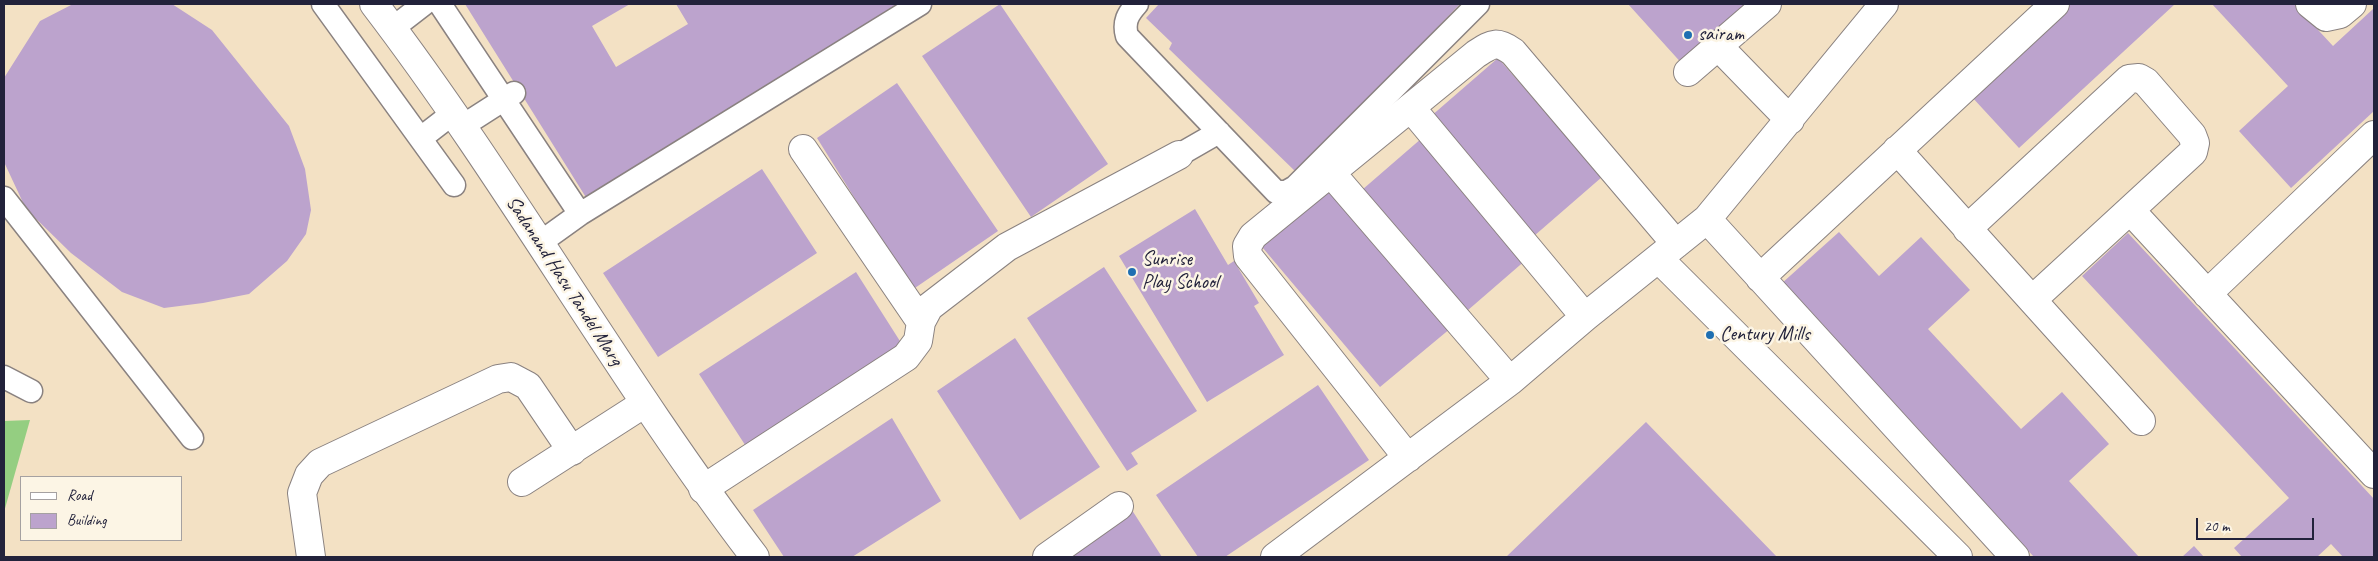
<!DOCTYPE html>
<html>
<head>
<meta charset="utf-8">
<style>
	body { margin:0 }
	#map { position:relative; width:2378px; height:561px; overflow:hidden; background:#f3e1c4; font-family:Caveat,sans-serif }
	canvas { display:block }
	.frame { position:absolute; inset:0; border:5px solid #22223b; pointer-events:none }
	.legend { position:absolute; left:20px; top:476px; width:162px; height:65px; box-sizing:border-box; background:#fcf5e5; border:1px solid #a5a1a1; margin:0; padding:6px 9px; list-style:none; font-size:15px; color:#22223b }
	.legend li { display:flex; align-items:center; gap:10px; height:25px }
	.legend b { width:25px; border:1px solid #a5a1a1 }
	.scale { position:absolute; left:2196px; top:518px; width:118px; height:22px; box-sizing:border-box; border:2px solid #22223b; border-top:0; padding-left:6px; font-size:15px; line-height:18px; white-space:nowrap; color:#22223b; -webkit-text-stroke:4px #fcf5e5; paint-order:stroke }
</style>
</head>
<body>
<div id="map">
<canvas width="2378" height="561"></canvas>
<div class="frame"></div>
<ul class="legend">
<li><b style="height:6px;background:#fff"></b>Road</li>
<li><b style="height:14px;background:#bca3cd"></b>Building</li>
</ul>
<div class="scale">20 m</div>
</div>
<script>
const ctx = document.querySelector('canvas').getContext('2d');
ctx.lineJoin = 'round';
function fill(path, color) {
  ctx.fillStyle = color;
  ctx.fill(path, 'evenodd');
}
function trace(path, color, width, dash) {
  ctx.strokeStyle = color;
  ctx.lineWidth = width;
  ctx.lineCap = dash ? 'butt' : 'round';
  ctx.setLineDash(dash || []);
  ctx.stroke(path);
}
function label(font, color, halo, rows, align = 'center') {
  ctx.font = font + ' Caveat,sans-serif';
  ctx.lineWidth = 5;
  ctx.setLineDash([]);
  ctx.textBaseline = 'middle';
  ctx.strokeStyle = halo;
  ctx.fillStyle = color;
  for (const [text, x, y, turn = 0] of rows) {
    ctx.save();
    ctx.translate(x, y);
    ctx.rotate((+turn || 0) * Math.PI / 180);
    ctx.textAlign = isNaN(turn) ? turn : align;
    if (halo) ctx.strokeText(text, 0, 0);
    ctx.fillText(text, 0, 0);
    ctx.restore();
  }
}
fill(new Path2D(`
	M 30,420 L 4,512 L 4,421 Z`), '#94ce81');
fill(new Path2D(`
	M 73,4 L 172,4 L 212,30 L 289,126 L 305,169 L 311,210 L 306,234 L 287,261 L 249,294 L 203,303 L 164,308 L 122,292 L 71,253 L 26,209 L 4,162 L 4,78 L 40,21 Z
	M 465,4 L 630,4 L 592,26 L 616,67 L 688,24 L 676,4 L 900,4 L 587,199 Z
	M 1000,4 L 1108,164 L 1031,217 L 922,56 Z
	M 1159,4 L 1460,4 L 1297,173 L 1169,49 L 1172,43 L 1146,18 Z
	M 1628,4 L 1755,4 L 1685,67 Z
	M 2071,4 L 2175,4 L 2019,148 L 1971,96 Z
	M 2212,4 L 2294,4 L 2333,46 L 2373,9 L 2374,11 L 2374,111 L 2291,188 L 2239,131 L 2288,86 Z
	M 1498,58 L 1602,177 L 1534,236 L 1430,117 Z
	M 897,83 L 998,231 L 912,290 L 817,138 Z
	M 1422,138 L 1527,259 L 1460,317 L 1355,196 Z
	M 762,169 L 817,253 L 658,357 L 603,273 Z
	M 1329,181 L 1451,328 L 1380,387 L 1257,241 Z
	M 1195,209 L 1228,265 L 1234,261 L 1259,303 L 1254,306 L 1284,355 L 1207,402 L 1119,256 Z
	M 1839,232 L 1879,276 L 1921,237 L 1970,290 L 1928,329 L 2021,429 L 2062,392 L 2109,444 L 2069,481 L 2139,557 L 2034,557 L 1781,284 Z
	M 2128,233 L 2374,499 L 2374,557 L 2343,557 L 2331,544 L 2317,557 L 2242,557 L 2234,548 L 2289,498 L 2082,276 Z
	M 1104,267 L 1197,411 L 1131,453 L 1138,464 L 1127,471 L 1027,318 Z
	M 856,272 L 905,349 L 749,451 L 699,374 Z
	M 1015,338 L 1100,467 L 1020,520 L 937,391 Z
	M 1318,385 L 1369,460 L 1225,557 L 1198,557 L 1156,495 Z
	M 892,418 L 941,501 L 852,557 L 784,557 L 753,510 Z
	M 1646,422 L 1777,557 L 1506,557 Z
	M 1130,507 L 1162,557 L 1058,557 Z
	M 2194,546 L 2204,557 L 2182,557 Z`), '#bca3cd');
const service = new Path2D(`
	M 323,4 L 454,185
	M 440,4 L 580,214
	M 1137,4 C 1128,14 1123,22 1127,36 L 1276,192 L 1286,192 L 1295,187 L 1478,4
	M 393,28 L 424,4
	M 461,127 L 514,93
	M 421,138 L 452,114
	M 1179,155 L 1219,132
	M 4,198 L 192,438
	M 541,242 L 580,214 L 920,4
	M 4,377 L 31,391`);
const minor = new Path2D(`
	M 2310,4 L 2326,17 L 2340,14 L 2352,4
	M 1718,46 L 1790,120
	M 1688,72 L 1767,4
	M 1411,108 L 1585,317
	M 803,149 L 921,322
	M 1897,150 L 2032,300 L 2130,210 L 2374,474
	M 1331,173 L 1510,381
	M 1707,219 L 2015,557
	M 1967,229 L 2129,79 L 2139,78 L 2146,82 L 2192,135 L 2195,143 L 2193,152 L 2130,210
	M 1659,259 L 1958,557
	M 1760,278 L 2055,4
	M 2207,294 L 2374,135
	M 2032,300 L 2141,421
	M 1408,458 L 1248,256 L 1247,246 L 1253,236 L 1476,54 C 1492,44 1496,40 1513,52 L 1676,244
	M 522,482 L 645,403
	M 703,489 L 906,357 L 918,341 L 921,322 L 929,307 L 1007,247 L 1179,155
	M 311,557 L 302,493 L 309,475 L 320,463 L 498,379 L 511,377 L 528,386 L 572,451
	M 1047,557 L 1119,506
	M 1275,557 L 1510,381 L 1585,317 L 1707,219 L 1884,4`);
const tertiary = new Path2D(`
	M 374,4 C 510,182 619,379 755,557`);
trace(service, '#8a8280', 25);
trace(minor, '#8a8280', 30);
trace(tertiary, '#8a8280', 30);
trace(service, '#fff', 22);
trace(minor, '#fff', 28);
trace(tertiary, '#fff', 28);
for (const [x, y, r, color] of [
	[1688,35,5,"#1f6fb2"],
	[1132,272,5,"#1f6fb2"],
	[1710,335,5,"#1f6fb2"]
]) {
  const dot = new Path2D();
  dot.arc(x, y, r, 0, 2 * Math.PI);
  ctx.fillStyle = color;
  ctx.fill(dot);
  trace(dot, '#fcf5e5', 2);
}
label('20px', '#22223b', '#fcf5e5', [
	["sairam",1698,35],
	["Sunrise",1142,260],
	["Play School",1142,283],
	["Century Mills",1720,335]
], 'left');
label('20px', '#22223b', '#fcf5e5', [
	["Sadanand Hasu Tandel Marg",564,281,57]
]);
</script>
</body>
</html>
